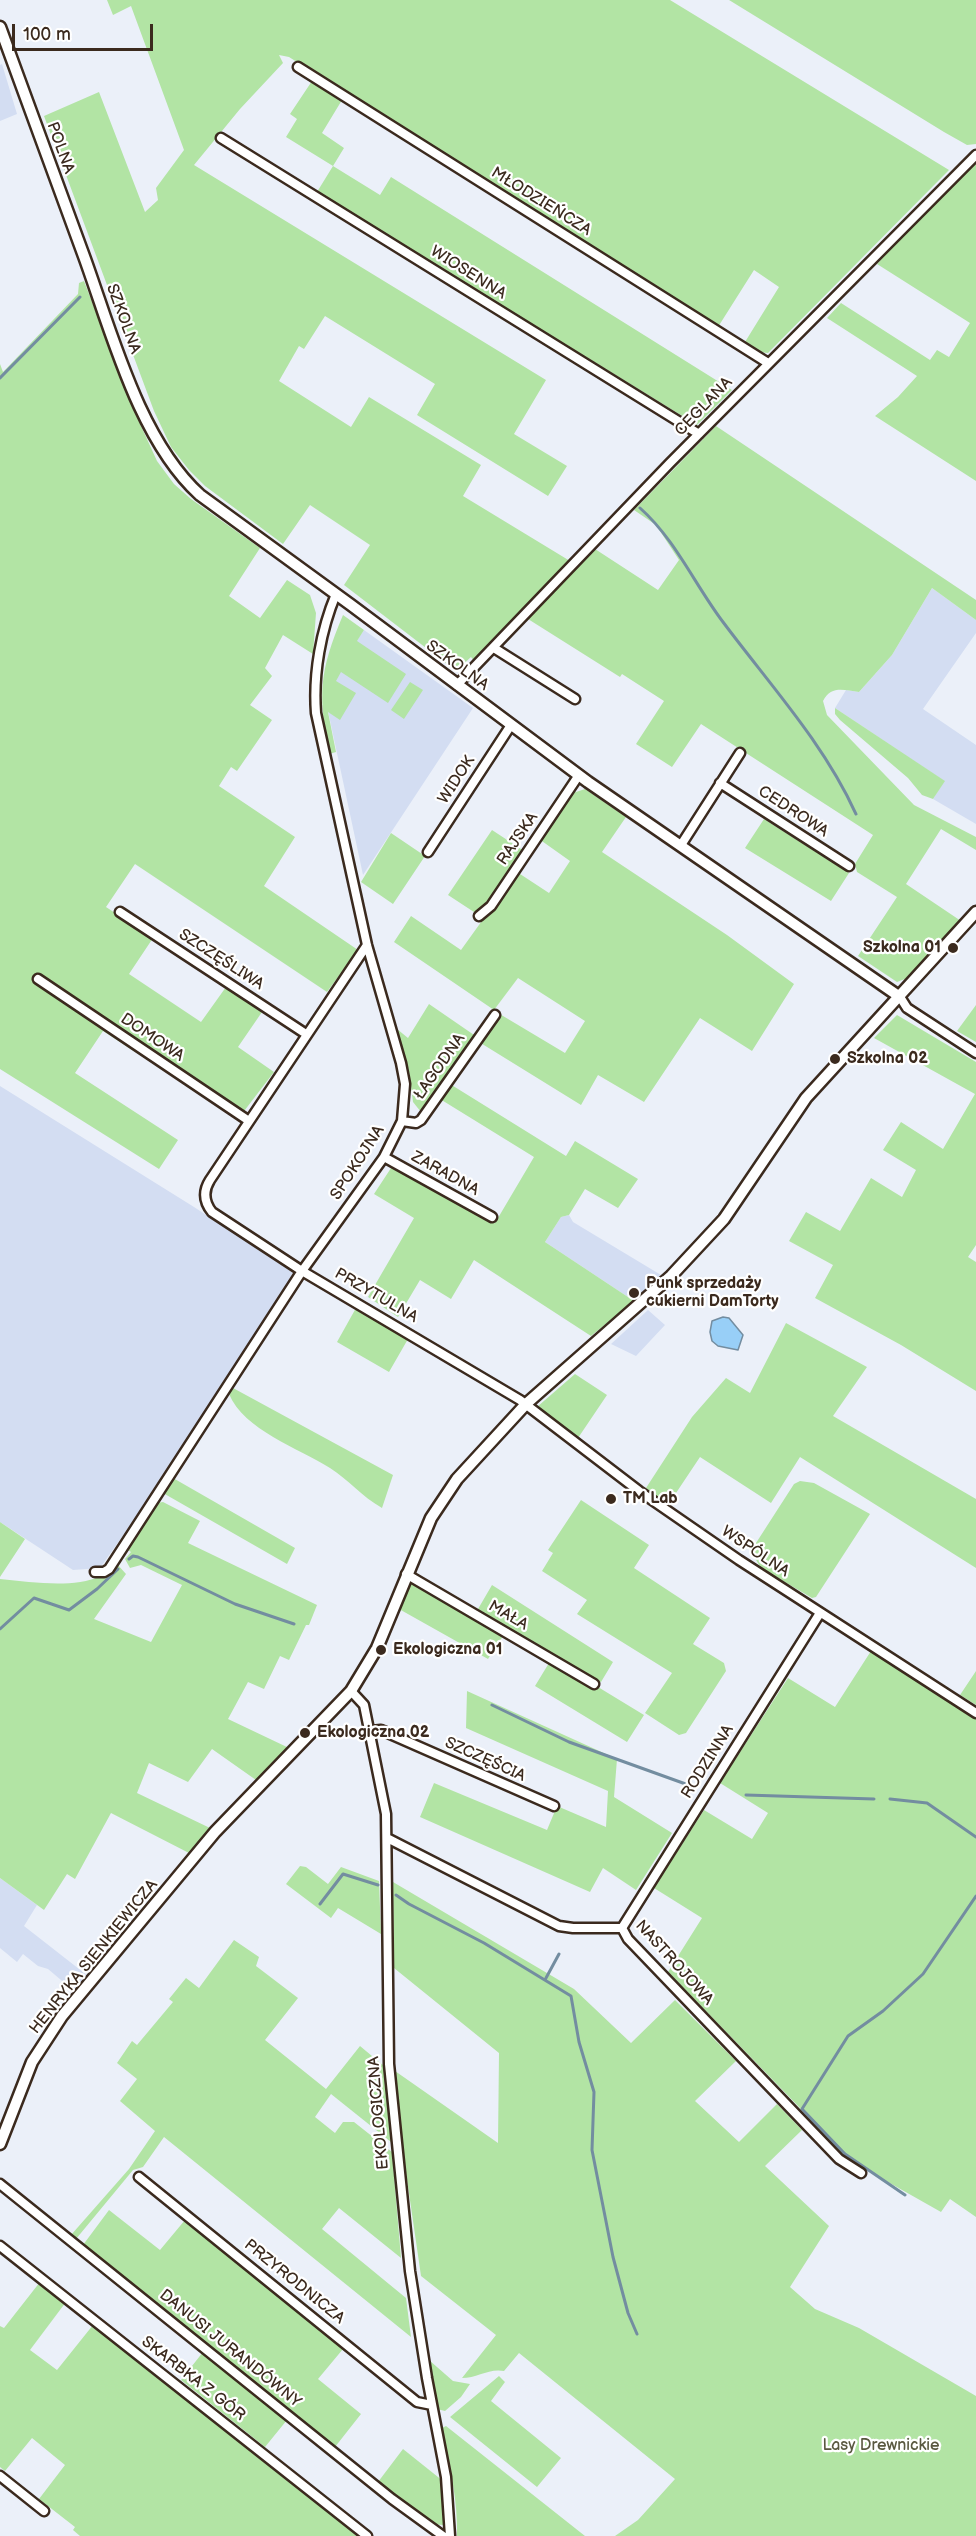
<!DOCTYPE html>
<html>
<head>
<meta charset="utf-8">
<style>
	body { margin:0 }
	#map { position:relative; width:976px; height:2536px; overflow:hidden; background:#ebf0f9; font-family:"Balsamiq Sans",sans-serif }
	canvas { display:block }
	.scale { position:absolute; left:12px; top:24px; width:141px; height:27px; box-sizing:border-box; border:3px solid #3b2a1e; border-top:0; padding-left:8px; font-size:18px; line-height:21px; white-space:nowrap; color:#3b2a1e; -webkit-text-stroke:4px #fff; paint-order:stroke }
</style>
</head>
<body>
<div id="map">
<canvas width="976" height="2536"></canvas>
<div class="scale">100 m</div>
</div>
<script>
const ctx = document.querySelector('canvas').getContext('2d');
ctx.lineJoin = 'round';
function fill(path, color) {
  ctx.fillStyle = color;
  ctx.fill(path, 'evenodd');
}
function trace(path, color, width, dash) {
  ctx.strokeStyle = color;
  ctx.lineWidth = width;
  ctx.lineCap = dash ? 'butt' : 'round';
  ctx.setLineDash(dash || []);
  ctx.stroke(path);
}
function label(font, color, halo, rows, align = 'center') {
  ctx.font = font + ' "Balsamiq Sans",sans-serif';
  ctx.lineWidth = 4.5;
  ctx.setLineDash([]);
  ctx.textBaseline = 'middle';
  ctx.strokeStyle = halo;
  ctx.fillStyle = color;
  for (const [text, x, y, turn = 0] of rows) {
    ctx.save();
    ctx.translate(x, y);
    ctx.rotate((+turn || 0) * Math.PI / 180);
    ctx.textAlign = isNaN(turn) ? turn : align;
    if (halo) ctx.strokeText(text, 0, 0);
    ctx.fillText(text, 0, 0);
    ctx.restore();
  }
}
fill(new Path2D(`
	M 2,64 L 17,114 L 0,121 L 0,65 Z
	M 932,588 L 976,620 L 976,633 L 923,709 L 976,745 L 976,824 L 933,799 L 944,781 L 835,708 L 846,690 L 859,692 L 892,655 Z
	M 364,630 L 473,708 L 363,875 L 328,711 L 337,670 Z
	M 0,1086 L 194,1207 L 294,1273 L 136,1517 L 100,1568 L 73,1570 L 0,1522 Z
	M 569,1215 L 573,1222 L 661,1275 L 634,1301 L 545,1242 L 561,1217 Z
	M 648,1310 L 665,1325 L 636,1356 L 611,1344 Z
	M 0,1878 L 37,1905 L 24,1926 L 88,1976 L 74,1991 L 48,1969 L 38,1966 L 23,1954 L 17,1962 L 0,1948 Z`), '#d3ddf2');
fill(new Path2D(`
	M 107,0 L 670,0 L 949,170 L 768,353 L 759,352 L 745,342 L 779,287 L 754,270 L 718,327 L 289,57 L 279,55 L 283,63 L 240,109 L 194,165 L 546,380 L 514,434 L 567,466 L 548,496 L 417,415 L 435,384 L 325,316 L 304,349 L 299,346 L 279,381 L 351,427 L 369,397 L 481,465 L 463,496 L 570,561 L 474,661 L 471,657 L 456,671 L 344,585 L 370,545 L 310,505 L 283,544 L 205,486 L 189,470 L 171,447 L 154,411 L 44,116 L 99,92 L 145,212 L 158,200 L 156,188 L 184,150 L 131,6 L 113,15 Z
	M 729,0 L 976,0 L 976,144 L 967,145 L 944,132 Z
	M 312,81 L 342,100 L 322,133 L 344,148 L 333,166 L 380,195 L 391,177 L 732,390 L 697,425 L 317,192 L 333,166 L 286,137 L 297,119 L 290,114 Z
	M 976,163 L 976,481 L 875,416 L 898,397 L 917,376 L 827,318 L 841,303 L 930,360 L 937,350 L 949,357 L 970,323 L 877,264 L 917,220 Z
	M 84,281 L 130,402 L 157,461 L 174,484 L 191,499 L 260,548 L 229,596 L 260,618 L 287,580 L 310,595 L 316,613 L 313,654 L 283,635 L 265,668 L 272,676 L 250,705 L 272,720 L 237,771 L 231,767 L 219,786 L 295,837 L 264,886 L 358,950 L 327,992 L 135,864 L 106,907 L 153,938 L 129,974 L 201,1022 L 226,987 L 262,1012 L 238,1047 L 274,1072 L 238,1119 L 103,1031 L 75,1073 L 178,1140 L 159,1169 L 0,1069 L 0,364 L 3,372 L 78,294 L 79,283 Z
	M 716,426 L 976,600 L 976,620 L 932,588 L 892,655 L 859,692 C 844,690 831,685 823,701 L 827,715 L 914,805 L 976,837 L 976,850 L 941,829 L 906,884 L 961,921 L 910,977 L 897,982 L 858,956 L 897,897 L 857,872 L 855,864 L 873,835 L 701,724 L 672,767 L 636,744 L 664,701 L 622,674 L 620,677 L 528,619 L 595,549 L 658,590 L 679,560 L 656,525 L 634,510 Z
	M 343,615 L 364,630 L 357,641 L 406,674 L 388,703 L 341,672 L 336,681 L 356,693 L 340,720 L 328,712 L 336,752 L 329,754 C 318,693 319,672 343,615 Z
	M 410,682 L 423,690 L 404,719 L 391,710 Z
	M 835,708 L 945,781 L 933,799 L 922,795 L 908,778 L 840,720 L 835,714 Z
	M 585,789 L 626,817 L 602,852 L 727,935 L 794,984 L 752,1051 L 700,1018 L 644,1102 L 598,1075 L 581,1105 L 479,1042 L 498,1013 L 565,1053 L 585,1021 L 518,978 L 494,1010 L 394,942 L 411,916 L 461,950 L 517,872 L 549,893 L 570,861 L 539,839 L 570,794 Z
	M 764,819 L 849,873 L 831,901 L 745,848 Z
	M 492,830 L 524,851 L 489,902 L 487,901 L 477,914 L 448,895 Z
	M 391,833 L 425,856 L 393,904 L 361,882 Z
	M 429,1004 L 477,1037 L 435,1097 L 421,1112 L 413,1102 L 409,1071 L 397,1029 L 408,1038 Z
	M 976,1005 L 976,1042 L 957,1031 Z
	M 897,1015 L 976,1062 L 976,1245 L 968,1257 L 976,1262 L 976,1391 L 901,1345 L 815,1298 L 833,1265 L 789,1241 L 806,1212 L 840,1231 L 871,1178 L 902,1197 L 916,1170 L 883,1150 L 901,1122 L 943,1149 L 975,1094 L 874,1038 Z
	M 450,1084 L 566,1156 L 575,1141 L 638,1179 L 618,1208 L 585,1189 L 569,1215 L 561,1217 L 545,1242 L 634,1301 L 591,1336 L 474,1260 L 451,1299 L 420,1280 L 398,1317 L 368,1297 L 414,1218 L 374,1194 L 393,1165 L 495,1223 L 534,1157 L 440,1099 Z
	M 356,1308 L 408,1339 L 389,1372 L 337,1342 Z
	M 786,1323 L 867,1367 L 833,1416 L 976,1499 L 976,1568 L 800,1457 L 771,1503 L 700,1457 L 668,1505 L 646,1488 L 692,1417 L 726,1378 L 750,1393 Z
	M 575,1374 L 607,1395 L 578,1438 L 537,1407 Z
	M 233,1388 L 393,1475 L 382,1508 C 361,1496 349,1480 330,1468 C 298,1448 244,1430 229,1394 Z
	M 173,1478 L 295,1548 L 287,1564 L 163,1493 Z
	M 800,1481 L 814,1483 L 870,1514 L 816,1597 L 812,1598 L 761,1568 L 753,1555 L 756,1543 L 794,1484 Z
	M 581,1500 L 649,1545 L 634,1568 L 710,1618 L 693,1644 L 724,1663 L 726,1671 L 686,1733 L 679,1735 L 645,1713 L 672,1673 L 577,1614 L 587,1600 L 542,1571 L 553,1553 L 548,1550 Z
	M 163,1502 L 200,1521 L 188,1543 L 317,1605 L 309,1625 L 306,1625 L 289,1660 L 280,1656 L 264,1689 L 248,1682 L 228,1719 L 289,1748 L 256,1780 L 212,1749 L 188,1782 L 149,1763 L 137,1793 L 210,1828 L 189,1853 L 111,1813 L 75,1879 L 67,1874 L 44,1910 L 0,1878 L 0,1579 C 34,1582 70,1589 102,1576 C 107,1574 113,1568 117,1564 L 126,1574 L 94,1619 L 151,1642 L 182,1585 L 141,1565 L 130,1568 L 125,1559 L 131,1552 L 128,1550 L 156,1503 Z
	M 0,1522 L 25,1539 L 0,1577 Z
	M 410,1580 L 503,1636 L 488,1659 L 399,1609 Z
	M 492,1585 L 613,1662 L 601,1682 L 596,1681 L 478,1609 Z
	M 871,1651 L 976,1718 L 976,2217 L 950,2199 L 941,2212 L 842,2156 L 799,2107 L 668,1972 L 702,1918 L 654,1888 L 704,1810 L 752,1839 L 768,1813 L 720,1783 L 788,1678 L 835,1707 Z
	M 549,1663 L 592,1688 L 598,1687 L 644,1715 L 627,1742 L 535,1686 Z
	M 976,1671 L 976,1705 L 960,1695 Z
	M 467,1691 L 617,1759 L 614,1797 L 672,1833 L 636,1890 L 603,1868 L 590,1892 L 420,1817 L 434,1783 L 547,1830 L 557,1806 L 606,1827 L 608,1791 L 466,1728 Z
	M 300,1866 L 306,1867 L 328,1884 L 341,1867 L 379,1881 L 381,1934 L 338,1908 L 331,1918 L 286,1884 Z
	M 393,1882 L 574,1989 L 631,2043 L 675,2000 L 736,2061 L 695,2101 L 739,2142 L 777,2104 L 802,2130 L 765,2166 L 829,2226 L 790,2287 L 815,2309 L 859,2328 L 976,2396 L 976,2536 L 615,2536 L 638,2520 L 675,2479 L 519,2353 L 504,2371 C 489,2368 477,2378 462,2378 L 496,2335 L 421,2276 L 403,2152 L 395,2071 L 498,2143 L 499,2053 L 394,1968 Z
	M 234,1940 L 259,1957 L 256,1966 L 298,1998 L 265,2040 L 326,2089 L 360,2046 L 384,2066 L 391,2142 L 331,2094 L 315,2117 L 335,2133 L 343,2122 L 354,2122 L 392,2152 L 401,2258 L 339,2208 L 322,2229 L 406,2298 L 411,2337 L 164,2137 L 143,2167 L 133,2170 L 76,2239 L 71,2235 L 129,2169 L 155,2131 L 120,2101 L 137,2079 L 117,2063 L 132,2041 L 137,2045 L 173,2002 L 169,1999 L 186,1978 L 199,1988 Z
	M 109,2210 L 160,2250 L 185,2220 L 343,2349 L 318,2379 L 361,2414 L 335,2447 L 83,2245 Z
	M 40,2282 L 66,2302 L 30,2350 L 57,2370 L 93,2325 L 360,2536 L 80,2536 L 73,2530 L 75,2527 L 39,2499 L 65,2465 L 32,2438 L 5,2471 L 0,2467 L 0,2326 L 4,2328 Z
	M 203,2352 L 287,2420 L 265,2447 L 181,2380 Z
	M 429,2360 L 453,2381 L 470,2384 L 461,2397 L 445,2411 L 437,2409 Z
	M 499,2376 L 505,2382 L 491,2401 L 561,2458 L 537,2487 L 450,2417 Z
	M 446,2426 L 585,2536 L 457,2536 C 458,2501 450,2467 443,2433 L 442,2428 Z
	M 403,2449 L 443,2481 L 446,2521 L 443,2525 L 430,2524 L 378,2482 Z`), '#b2e4a4');
const water = new Path2D(`
	M 723,1317 L 729,1318 L 743,1335 L 738,1350 L 718,1346 L 712,1341 L 710,1332 L 712,1321 Z`);
fill(water, '#98cff7');
trace(water, '#738da0', 1.5);
trace(new Path2D(`
	M 0,378 L 80,297
	M 640,508 C 675,539 695,585 723,622 C 770,685 823,742 856,814
	M 129,1559 L 133,1556 L 138,1557 L 235,1604 L 294,1624
	M 0,1629 L 34,1598 L 69,1610 L 97,1589 L 118,1569
	M 492,1705 L 569,1742 L 694,1787
	M 746,1795 L 874,1799
	M 890,1799 L 927,1803 L 976,1837
	M 396,1895 L 409,1904 L 484,1943 L 571,1996 L 579,2042 L 594,2092 L 592,2150 L 613,2257 L 628,2313 L 637,2334
	M 320,1904 L 343,1874 L 378,1885
	M 546,1978 L 559,1954
	M 905,2195 L 845,2154 L 802,2109 L 848,2036 L 883,2011 L 923,1974 L 976,1896`), '#738da0', 3);
const minor = new Path2D(`
	M 298,67 L 768,363
	M 221,138 L 699,434
	M 494,648 L 575,699
	M 457,685 L 670,463 L 976,155
	M 720,783 L 849,866
	M 681,845 L 740,753
	M 428,852 L 511,725
	M 120,912 L 306,1034
	M 479,916 L 491,906 L 579,775
	M 367,945 L 210,1180 C 203,1191 204,1202 212,1212 L 302,1271 L 520,1400 L 639,1491 L 739,1560 L 976,1713
	M 38,979 L 249,1121
	M 900,997 L 907,1008 L 976,1053
	M 402,1121 L 416,1123 L 421,1120 L 495,1015
	M 384,1157 L 492,1217
	M 95,1572 L 104,1572 L 109,1569 L 302,1271 L 384,1157 L 402,1121 L 405,1084 L 401,1063 L 367,945 L 316,713 C 313,673 321,630 336,594
	M 406,1574 L 594,1684
	M 351,1691 L 364,1705 L 386,1814 L 389,2064 L 410,2271 L 427,2378 L 446,2477 L 450,2536
	M 371,1731 L 381,1730 L 554,1806
	M 387,1838 L 559,1926 L 573,1928 L 622,1928
	M 622,1928 L 820,1613
	M 622,1928 L 628,1939 L 839,2159 L 861,2173
	M 139,2177 L 417,2402 L 432,2405
	M 0,2184 L 392,2499 L 443,2536
	M 0,2246 L 367,2536
	M 0,2476 L 44,2511`);
const tertiary = new Path2D(`
	M 0,27 C 28,104 57,182 85,259 C 112,334 140,441 200,495 L 351,605 L 588,782 L 900,997
	M 0,2144 L 32,2062 L 62,2016 L 215,1832 L 351,1691 L 377,1648 L 431,1518 L 457,1479 L 526,1404 L 671,1276 L 724,1219 L 806,1098 L 976,912`);
trace(minor, '#3b2a1e', 13);
trace(tertiary, '#3b2a1e', 15);
trace(minor, '#fff', 8);
trace(tertiary, '#fff', 10);
for (const [x, y, r, color] of [
	[953,948,6,"#3b2a1e"],
	[835,1059,6,"#3b2a1e"],
	[634,1293,6,"#3b2a1e"],
	[611,1499,6,"#3b2a1e"],
	[381,1650,6,"#3b2a1e"],
	[305,1733,6,"#3b2a1e"]
]) {
  const dot = new Path2D();
  dot.arc(x, y, r, 0, 2 * Math.PI);
  ctx.fillStyle = color;
  ctx.fill(dot);
  trace(dot, '#fff', 2);
}
label('16px', '#3b2a1e', '#fff', [
	["POLNA",60,148,70],
	["MŁODZIEŃCZA",541,202,32],
	["WIOSENNA",468,273,32],
	["SZKOLNA",123,319,70],
	["CEGLANA",704,407,-46],
	["SZKOLNA",457,666,36],
	["WIDOK",457,780,-57],
	["CEDROWA",793,812,33],
	["RAJSKA",518,839,-56],
	["SZCZĘŚLIWA",221,960,33],
	["DOMOWA",152,1038,34],
	["ŁAGODNA",440,1067,-55],
	["SPOKOJNA",358,1163,-57],
	["ZARADNA",445,1174,29],
	["PRZYTULNA",376,1296,30],
	["WSPÓLNA",755,1552,34],
	["MAŁA",508,1616,30],
	["SZCZĘŚCIA",485,1760,24],
	["RODZINNA",708,1762,-58],
	["HENRYKA SIENKIEWICZA",94,1957,-51],
	["NASTROJOWA",674,1963,48],
	["EKOLOGICZNA",379,2113,-95],
	["PRZYRODNICZA",294,2282,39],
	["DANUSI JURANDÓWNY",230,2349,39],
	["SKARBKA Z GÓR",193,2379,38]
]);
label('bold 16px', '#3b2a1e', '#fff', [
	["Szkolna 01",941,948,"right"],
	["Szkolna 02",847,1059],
	["Punk sprzedaży",646,1284],
	["cukierni DamTorty",646,1302],
	["TM Lab",623,1499],
	["Ekologiczna 01",393,1650],
	["Ekologiczna 02",317,1733]
], 'left');
label('16px', '#595840', '#fff', [
	["Lasy Drewnickie",881,2446]
]);
</script>
</body>
</html>
